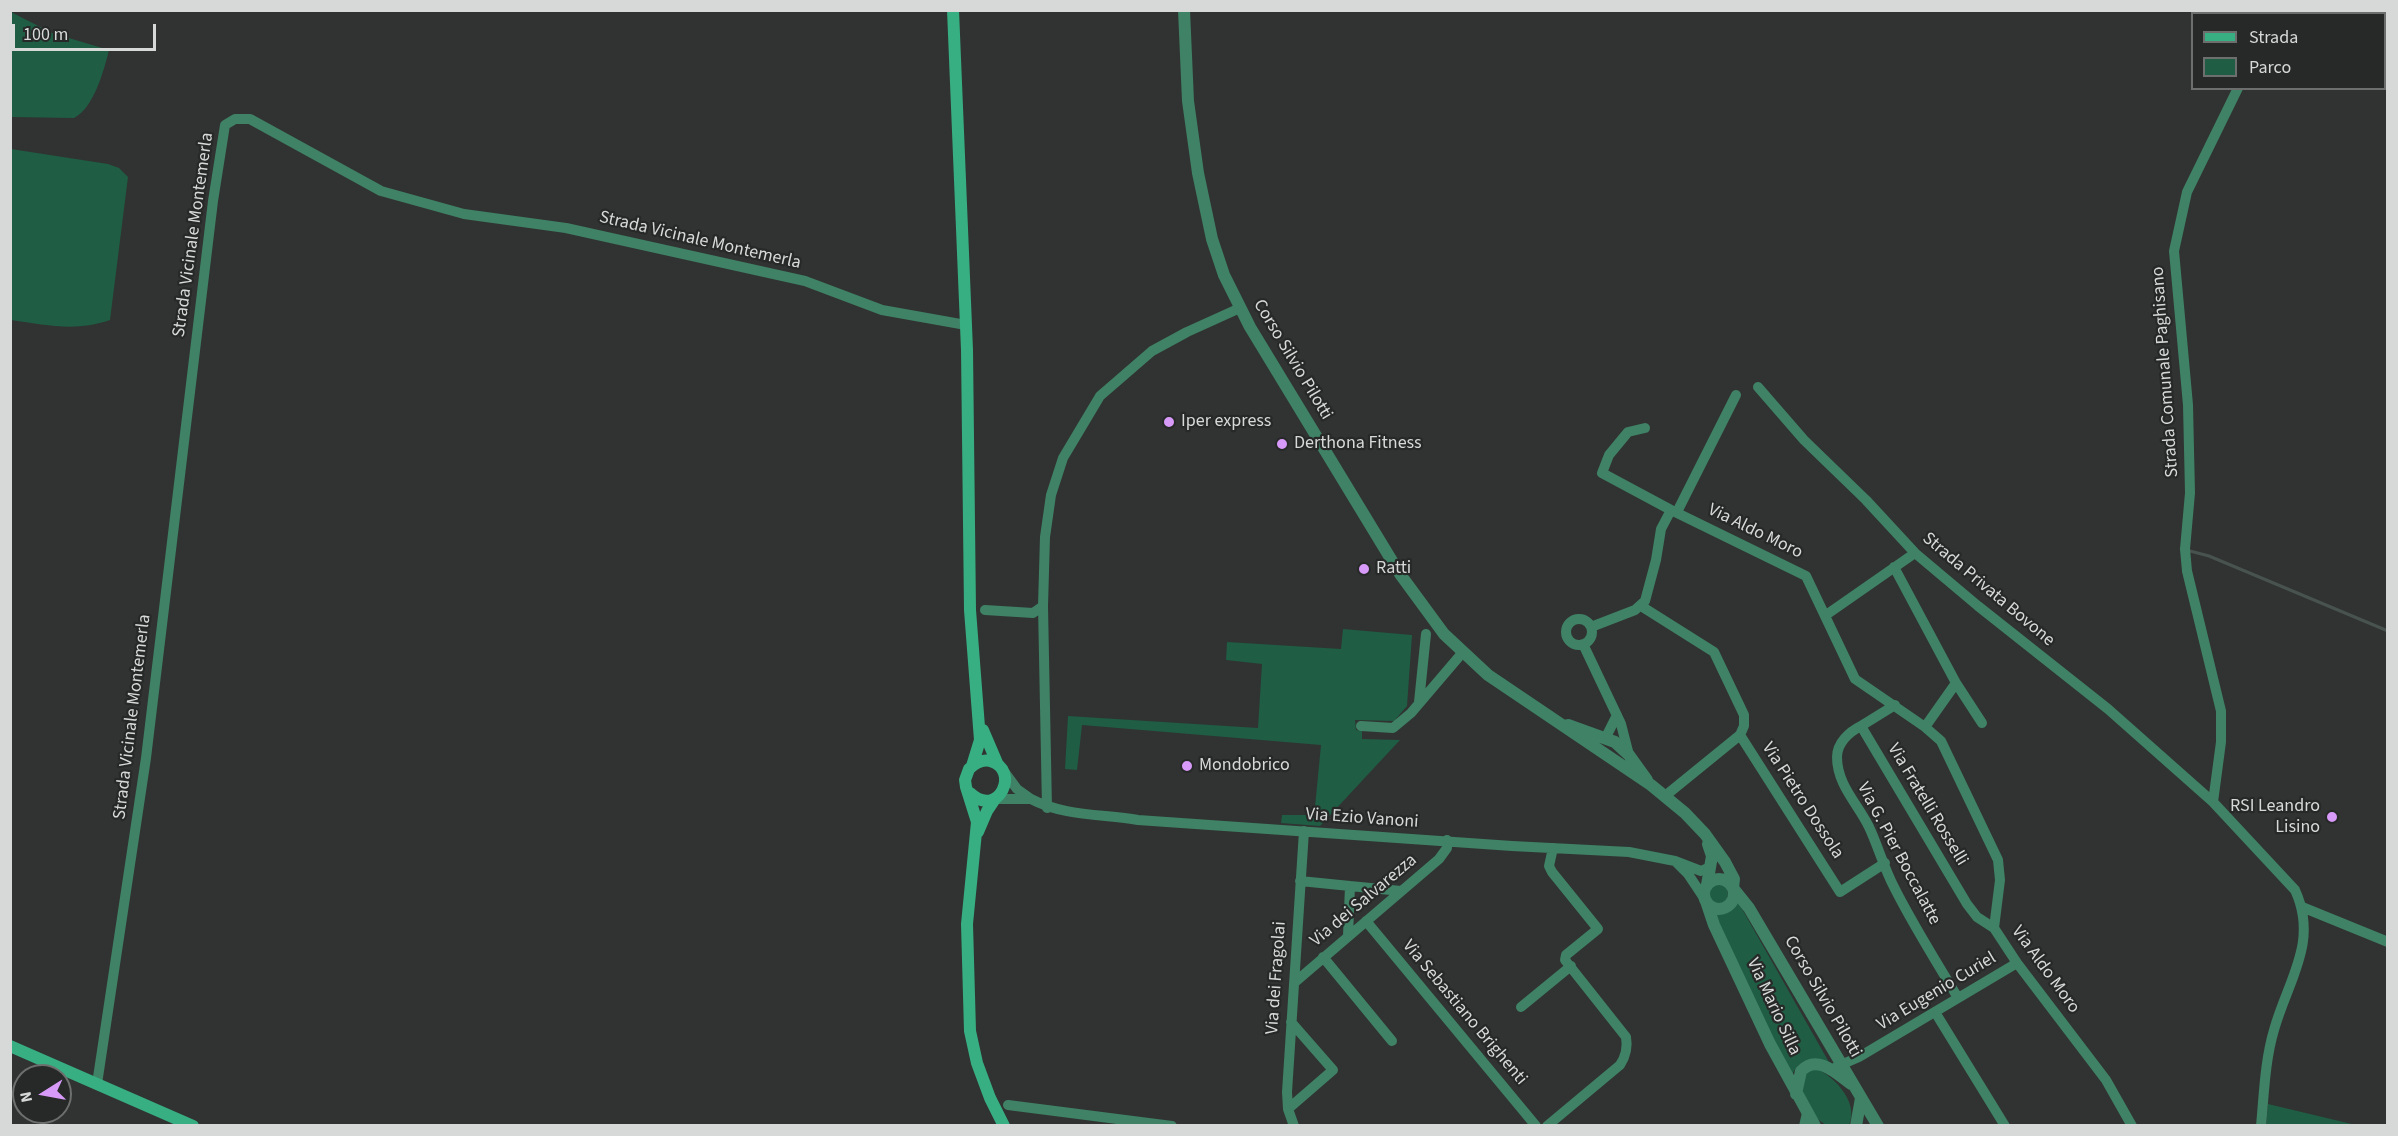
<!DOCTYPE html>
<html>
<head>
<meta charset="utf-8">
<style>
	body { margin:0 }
	#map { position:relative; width:2398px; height:1136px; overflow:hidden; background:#303332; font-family:"Source Sans 3",sans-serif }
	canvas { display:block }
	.frame { position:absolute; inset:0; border:12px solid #d7d9d8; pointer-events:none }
	.legend { position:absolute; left:2191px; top:12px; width:195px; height:78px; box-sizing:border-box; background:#272928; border:2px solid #6d6f6e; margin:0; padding:8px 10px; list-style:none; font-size:18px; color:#d7d9d8 }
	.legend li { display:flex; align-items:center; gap:12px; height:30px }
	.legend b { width:30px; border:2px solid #6d6f6e }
	.north { position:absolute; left:12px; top:1064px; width:60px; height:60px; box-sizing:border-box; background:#272928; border:2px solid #6d6f6e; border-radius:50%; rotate:259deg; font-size:16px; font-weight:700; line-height:24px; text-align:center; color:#d7d9d8 }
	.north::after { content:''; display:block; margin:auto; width:21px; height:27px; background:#d89af8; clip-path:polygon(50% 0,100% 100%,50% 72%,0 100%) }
	.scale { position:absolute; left:12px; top:24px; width:144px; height:27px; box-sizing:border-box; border:3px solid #d7d9d8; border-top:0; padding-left:8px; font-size:18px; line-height:21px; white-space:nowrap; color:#d7d9d8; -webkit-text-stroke:4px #272928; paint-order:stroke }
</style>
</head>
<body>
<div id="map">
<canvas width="2398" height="1136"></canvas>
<div class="frame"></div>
<ul class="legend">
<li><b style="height:8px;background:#37af82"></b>Strada</li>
<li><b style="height:16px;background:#1f5d44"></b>Parco</li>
</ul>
<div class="north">N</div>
<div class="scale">100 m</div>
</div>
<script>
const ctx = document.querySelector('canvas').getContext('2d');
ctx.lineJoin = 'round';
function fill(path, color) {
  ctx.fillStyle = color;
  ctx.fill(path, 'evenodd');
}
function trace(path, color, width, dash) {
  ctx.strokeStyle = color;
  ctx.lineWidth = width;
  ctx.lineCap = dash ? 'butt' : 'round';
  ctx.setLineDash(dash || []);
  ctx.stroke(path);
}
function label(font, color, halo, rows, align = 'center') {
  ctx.font = font + ' "Source Sans 3",sans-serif';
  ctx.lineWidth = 4.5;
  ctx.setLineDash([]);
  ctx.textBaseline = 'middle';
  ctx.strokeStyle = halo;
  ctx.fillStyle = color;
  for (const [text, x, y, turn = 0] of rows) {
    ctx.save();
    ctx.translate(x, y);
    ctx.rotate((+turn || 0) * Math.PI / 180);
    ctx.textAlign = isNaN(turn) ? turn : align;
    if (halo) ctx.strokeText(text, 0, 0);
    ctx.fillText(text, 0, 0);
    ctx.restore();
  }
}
fill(new Path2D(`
	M 11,12 L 52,33 L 109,50 C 104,70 94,108 74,118 L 11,117 Z
	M 11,149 L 108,164 L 119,168 L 128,177 L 110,320 C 75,332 47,325 11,320 Z
	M 1343,629 L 1412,635 L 1407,706 L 1394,721 L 1355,720 L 1356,730 L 1362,731 L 1362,739 L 1400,740 L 1320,826 L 1281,823 L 1282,815 L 1306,815 L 1315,807 L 1321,745 L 1082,725 L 1077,770 L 1065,769 L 1068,716 L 1258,728 L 1262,664 L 1226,660 L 1227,642 L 1341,649 Z
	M1708 894a10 10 0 1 1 20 0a10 10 0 1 1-20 0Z
	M 1737,900 L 1830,1064 C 1812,1058 1798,1057 1791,1078 L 1713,912 C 1724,912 1733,911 1737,900 Z
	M 1817,1069 C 1836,1078 1859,1103 1849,1125 L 1826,1125 L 1816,1118 L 1802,1094 L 1806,1071 Z
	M 2268,1104 L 2356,1125 L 2266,1126 Z`), '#1f5d44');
trace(new Path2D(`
	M 2190,551 L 2209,556 L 2388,631`), '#48534f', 3);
trace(new Path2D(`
	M 2274,14 L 2275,10
	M 2238,88 L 2187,192 L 2174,251 L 2188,405 L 2190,493 L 2185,549 L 2187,571 L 2221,711 L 2221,742 L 2213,802 L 2295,890 C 2319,942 2288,980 2274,1030 C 2265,1060 2264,1094 2261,1126
	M 1758,387 L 1804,440 L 1866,500 L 1915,553 L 1978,606 L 2108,709 L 2213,802
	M 1645,428 L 1628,432 L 1609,455 L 1602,473 L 1671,510 L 1806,576 L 1855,679 L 1925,727 L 1941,741 L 1998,860 L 2000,880 L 1994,928 L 2017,963 L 2106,1080 L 2132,1126
	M 1677,512 L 1736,395
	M 1894,567 L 1956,683 L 1925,727
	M 1043,606 L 1047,808
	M 1641,606 L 1714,652 L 1744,715 L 1744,726 L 1740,735
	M 985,610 L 1033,613 L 1043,606 L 1045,537 L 1051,495 L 1063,458 L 1100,396 L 1152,351 L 1187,332 L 1240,308
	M 1826,615 L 1915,553
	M1566 632a13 13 0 1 1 26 0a13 13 0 1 1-26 0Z
	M 1591,627 L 1635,610 L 1645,601 L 1656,560 L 1661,529 L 1671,510
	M 1583,644 L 1621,724 L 1629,755
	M 1956,683 L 1982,723
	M 1419,702 L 1426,634
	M 1895,705 L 1861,726 L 1967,904 L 1977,917 L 1994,928
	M 1361,726 L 1393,728 L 1411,713 L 1463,652
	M 1861,726 C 1849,732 1837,743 1837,757 C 1837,785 1858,804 1869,827 C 1878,846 1884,868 1894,887 C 1913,925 1936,961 1958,998
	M 1605,739 L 1617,715
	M 1665,796 L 1740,735 L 1840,892 L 1885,863
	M 995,799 L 1031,799 L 1017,789 L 1003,770
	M 1031,799 C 1063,816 1102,814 1138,820 L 1512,846 L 1629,852 L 1675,861 L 1701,871 L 1710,867
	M 1677,863 L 1688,874 L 1706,901
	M 1300,881 L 1350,886
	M 2302,907 L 2388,942
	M 1366,921 L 1536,1126
	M 1348,936 L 1350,886 L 1401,891
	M 1323,957 L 1392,1041
	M 1294,983 L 1439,859 L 1447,848 L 1447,840
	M 1521,1007 L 1571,966
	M 1935,1012 L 2005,1126
	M 1836,1067 L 1859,1057 L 2017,963
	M 97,1084 L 146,758 L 213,201 L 225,125 L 235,119 L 250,119 L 381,191 L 464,214 L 566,228 L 805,281 L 882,310 L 966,325
	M 1008,1105 L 1172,1126
	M 1288,1109 L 1333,1070 L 1291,1022
	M 1294,1126 L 1288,1109 L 1287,1092 L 1304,831
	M 1547,1126 L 1620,1065 C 1626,1056 1628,1048 1626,1037 L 1565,960 L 1566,955 L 1598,929 L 1552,872 L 1549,866 L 1553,848
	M 1804,1126 L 1807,1113`), '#3f8266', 10);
trace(new Path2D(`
	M 1184,10 L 1188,101 L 1198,173 L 1212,239 L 1224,275 L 1250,327 L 1400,574 L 1444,634 L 1488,675 L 1651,785 L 1685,813 L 1705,834 L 1725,862 L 1734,879 L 1733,888 L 1749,908 L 1878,1126
	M 1568,725 L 1615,742 L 1629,755 L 1647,780
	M1704 894a15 15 0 1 1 30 0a15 15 0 1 1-30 0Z
	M 1707,885 L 1712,856 L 1708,844
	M 1706,901 L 1714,925 L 1770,1044 L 1815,1126
	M 1796,1094 L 1801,1071 C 1817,1054 1836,1073 1851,1084
	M 1856,1126 L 1861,1098`), '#3f8266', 12);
trace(new Path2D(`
	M 953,10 L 967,350 L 970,610 L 980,740 L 972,766
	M 983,730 L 998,765
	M 970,793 C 999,820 1021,769 990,761 C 982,759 975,763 969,769 L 965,780 L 966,787 L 977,822 L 967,924 L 970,1031 L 977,1063 L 990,1098 L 1004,1126
	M 978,832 L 987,811 L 995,799
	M 10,1046 L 193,1126`), '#37af82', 12);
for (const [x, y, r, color] of [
	[1169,422,6,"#d89af8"],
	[1282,444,6,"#d89af8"],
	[1364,569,6,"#d89af8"],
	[1187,766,6,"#d89af8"],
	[2332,817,6,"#d89af8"]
]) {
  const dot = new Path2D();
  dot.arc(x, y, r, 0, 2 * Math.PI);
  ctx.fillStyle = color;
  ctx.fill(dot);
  trace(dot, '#272928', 2);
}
label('18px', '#d7d9d8', '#272928', [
	["Strada Vicinale Montemerla",194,235,-82],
	["Strada Vicinale Montemerla",700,241,13],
	["Corso Silvio Pilotti",1292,360,59],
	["Strada Comunale Paghisano",2166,372,-94],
	["Via Aldo Moro",1755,532,26],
	["Strada Privata Bovone",1988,590,40],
	["Strada Vicinale Montemerla",133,717,-83],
	["Via Pietro Dossola",1802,801,57],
	["Via Fratelli Rosselli",1927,805,59],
	["Via Ezio Vanoni",1362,819,4],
	["Via G. Pier Boccalatte",1898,854,62],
	["Via dei Salvarezza",1364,901,-40],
	["Via Aldo Moro",2045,970,54],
	["Via dei Fragolai",1277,978,-86],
	["Via Eugenio Curiel",1937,992,-31],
	["Corso Silvio Pilotti",1822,997,60],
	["Via Mario Silla",1773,1007,65],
	["Via Sebastiano Brighenti",1464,1013,50]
]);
label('18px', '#d7d9d8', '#272928', [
	["Iper express",1181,422],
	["Derthona Fitness",1294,444],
	["Ratti",1376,569],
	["Mondobrico",1199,766],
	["RSI Leandro",2320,807,"right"],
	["Lisino",2320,828,"right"]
], 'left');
</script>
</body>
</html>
